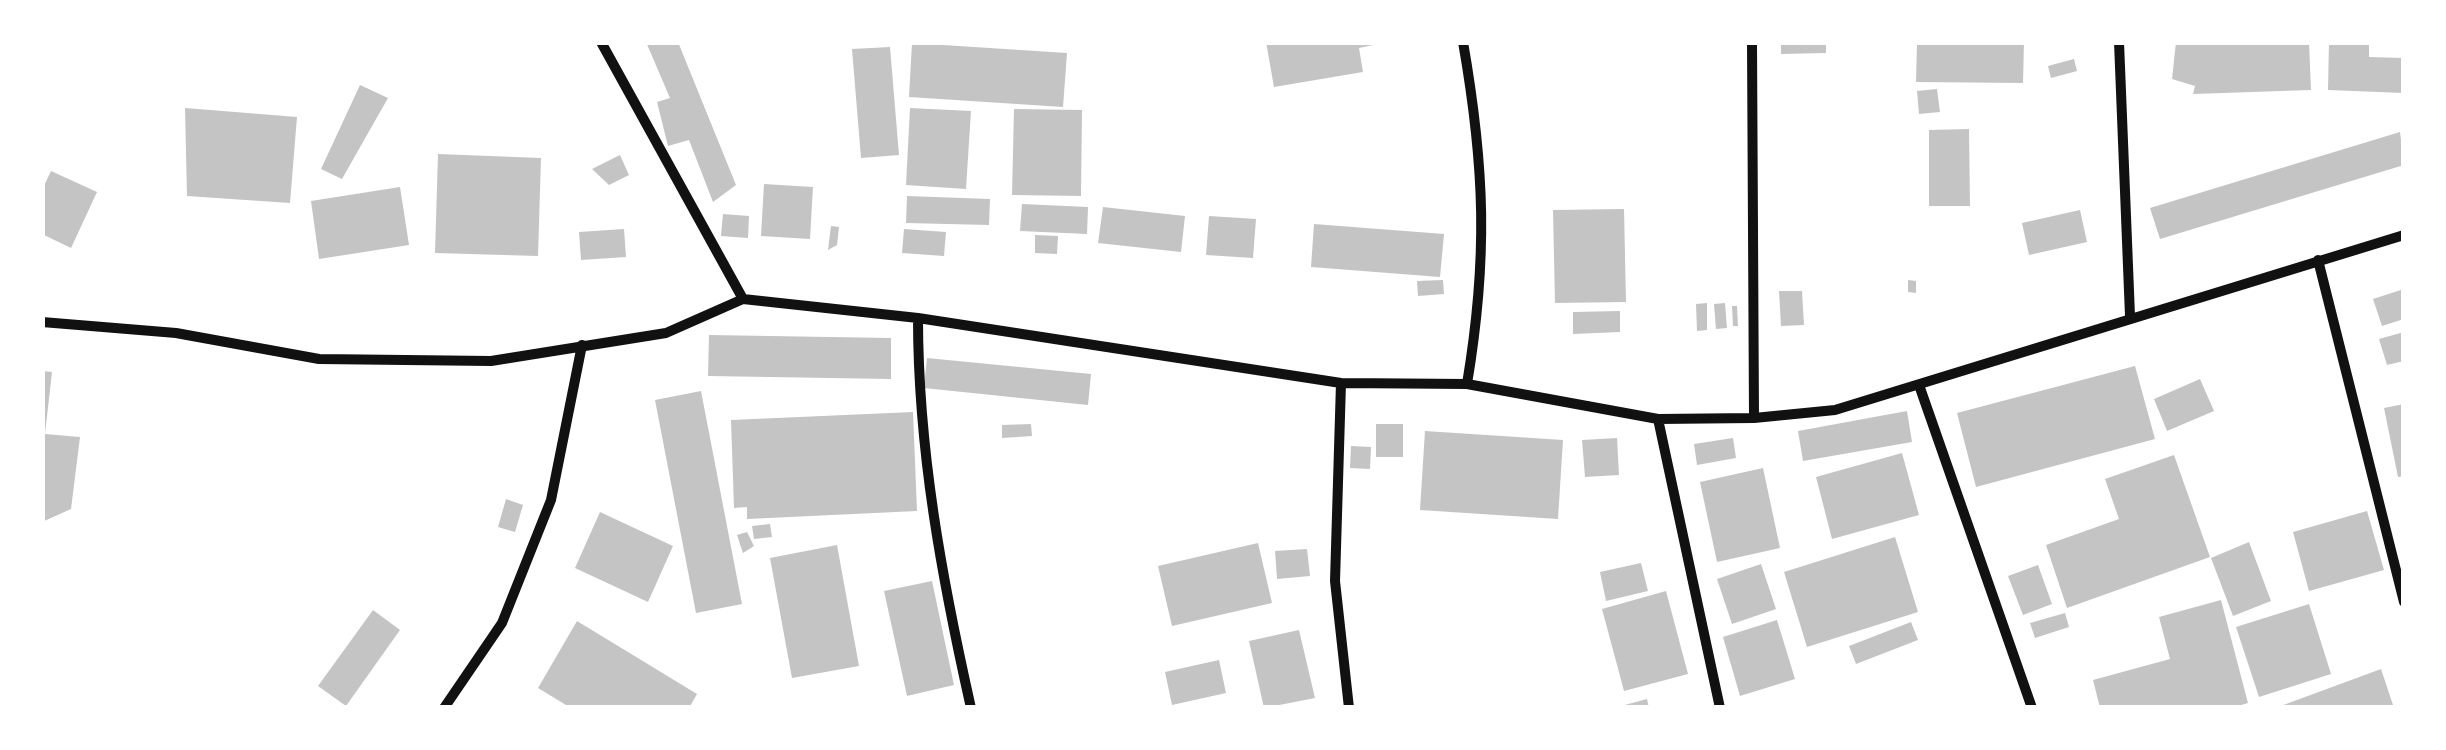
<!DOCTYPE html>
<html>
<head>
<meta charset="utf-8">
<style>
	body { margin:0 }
	#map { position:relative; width:2446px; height:750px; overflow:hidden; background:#fff; font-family:Roboto,sans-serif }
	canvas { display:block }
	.frame { position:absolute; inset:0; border:45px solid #fff; pointer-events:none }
</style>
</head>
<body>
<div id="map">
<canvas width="2446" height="750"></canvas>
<div class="frame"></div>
</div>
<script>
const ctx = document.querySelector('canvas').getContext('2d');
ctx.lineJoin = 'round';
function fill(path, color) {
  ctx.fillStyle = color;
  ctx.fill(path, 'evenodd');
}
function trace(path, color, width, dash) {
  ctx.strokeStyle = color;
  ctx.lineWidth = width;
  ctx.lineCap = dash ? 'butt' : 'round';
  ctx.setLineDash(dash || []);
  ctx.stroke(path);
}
fill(new Path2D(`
	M 646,42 L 678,42 L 736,185 L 713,202 L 689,140 L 668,146 L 657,102 L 670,98 Z
	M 1266,42 L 1378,42 L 1378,44 L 1359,48 L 1363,72 L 1274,87 Z
	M 1781,42 L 1826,42 L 1826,53 L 1781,54 Z
	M 1917,42 L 2024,42 L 2023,83 L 1916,82 Z
	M 2176,42 L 2309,42 L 2311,90 L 2193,94 L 2195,86 L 2172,79 Z
	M 2329,42 L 2369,42 L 2369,57 L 2404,58 L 2404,93 L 2328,90 Z
	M 912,43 L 1067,53 L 1063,107 L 909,97 Z
	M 890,47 L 899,155 L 861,158 L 852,49 Z
	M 2074,59 L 2077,71 L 2051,78 L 2048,66 Z
	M 360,85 L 388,98 L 342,179 L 321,169 Z
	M 1937,89 L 1940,112 L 1919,114 L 1917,91 Z
	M 185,108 L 297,117 L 290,203 L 187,196 Z
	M 910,108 L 971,111 L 966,189 L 906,185 Z
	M 1014,109 L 1082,110 L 1081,196 L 1012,195 Z
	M 1969,129 L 1970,206 L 1929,206 L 1929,130 Z
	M 2400,132 L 2404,165 L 2160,239 L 2150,208 Z
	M 438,154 L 541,158 L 538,256 L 435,253 Z
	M 620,155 L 629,175 L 609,185 L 592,169 Z
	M 51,171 L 97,192 L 71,248 L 42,234 L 42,190 Z
	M 764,184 L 813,187 L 810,239 L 761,236 Z
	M 400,187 L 409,245 L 319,259 L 311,201 Z
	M 907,196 L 990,199 L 989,225 L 906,223 Z
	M 1022,204 L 1088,207 L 1087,234 L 1020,231 Z
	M 1103,207 L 1185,216 L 1181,252 L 1098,243 Z
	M 1624,209 L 1626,302 L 1555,303 L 1553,210 Z
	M 2080,210 L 2087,242 L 2029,255 L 2022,223 Z
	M 723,214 L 749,216 L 748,238 L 721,236 Z
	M 1209,216 L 1256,219 L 1253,258 L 1206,255 Z
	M 1314,224 L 1444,234 L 1440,277 L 1311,267 Z
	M 831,226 L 839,227 L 837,245 L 828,250 Z
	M 624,229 L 626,257 L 581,260 L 579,232 Z
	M 904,229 L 946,232 L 944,256 L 902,253 Z
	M 1035,235 L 1058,236 L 1057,254 L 1035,253 Z
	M 1443,280 L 1444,294 L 1418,296 L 1417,281 Z
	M 1908,280 L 1916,281 L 1916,293 L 1908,292 Z
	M 2404,289 L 2404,319 L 2382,326 L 2373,299 Z
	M 1779,291 L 1802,291 L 1804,325 L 1781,326 Z
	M 1707,303 L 1707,330 L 1697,331 L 1696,304 Z
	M 1725,303 L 1727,328 L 1716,329 L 1714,304 Z
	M 1732,306 L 1737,306 L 1738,326 L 1733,326 Z
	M 1620,311 L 1620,332 L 1573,334 L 1573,312 Z
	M 2404,332 L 2404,361 L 2387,365 L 2379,339 Z
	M 709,335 L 891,338 L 891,379 L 708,376 Z
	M 927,358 L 1091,374 L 1088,405 L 924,388 Z
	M 2135,366 L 2155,439 L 1976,487 L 1957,413 Z
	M 42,371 L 52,372 L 45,434 L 80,437 L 71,509 L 42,522 Z
	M 2200,379 L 2214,411 L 2167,431 L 2154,399 Z
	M 701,391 L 742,604 L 696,613 L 655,400 Z
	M 2404,404 L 2404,476 L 2398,477 L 2384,408 Z
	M 1907,411 L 1912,442 L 1803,461 L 1798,431 Z
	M 913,412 L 917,511 L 747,519 L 747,507 L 734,508 L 731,420 Z
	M 1031,424 L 1032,436 L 1002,438 L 1002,425 Z
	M 1376,424 L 1403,424 L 1403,457 L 1376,457 Z
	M 1425,431 L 1563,440 L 1558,519 L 1420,510 Z
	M 1617,438 L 1619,475 L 1585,477 L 1582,440 Z
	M 1733,438 L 1736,458 L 1697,465 L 1694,444 Z
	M 1351,446 L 1371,447 L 1370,469 L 1350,468 Z
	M 1902,453 L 1919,515 L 1832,539 L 1816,477 Z
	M 2174,455 L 2210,557 L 2067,608 L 2046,545 L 2119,519 L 2105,479 Z
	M 1763,468 L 1780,548 L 1717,562 L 1700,482 Z
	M 506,499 L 523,505 L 515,532 L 498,527 Z
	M 2367,511 L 2384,570 L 2309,591 L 2293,532 Z
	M 600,512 L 673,546 L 648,602 L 575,568 Z
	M 770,524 L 772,537 L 754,539 L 752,526 Z
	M 747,532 L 754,546 L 743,553 L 737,535 Z
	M 1895,537 L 1918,612 L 1807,647 L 1784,572 Z
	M 2249,542 L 2271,601 L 2233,616 L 2211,558 Z
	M 1258,543 L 1272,603 L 1172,626 L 1158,566 Z
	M 837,545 L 859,666 L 792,678 L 770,558 Z
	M 1307,549 L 1310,576 L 1277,579 L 1275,551 Z
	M 1641,563 L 1648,591 L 1606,601 L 1600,572 Z
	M 1761,564 L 1776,609 L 1732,624 L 1717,579 Z
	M 2038,565 L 2052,604 L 2023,615 L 2008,576 Z
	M 932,581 L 954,685 L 907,696 L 884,591 Z
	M 1666,591 L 1688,674 L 1624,691 L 1602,609 Z
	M 2221,600 L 2248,703 L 2231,708 L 2100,708 L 2093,680 L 2170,659 L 2159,617 Z
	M 2309,604 L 2331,674 L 2259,697 L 2236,627 Z
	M 373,610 L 400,630 L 346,706 L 318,686 Z
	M 2065,613 L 2069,627 L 2035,638 L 2030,623 Z
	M 1777,620 L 1795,679 L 1740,696 L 1723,637 Z
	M 577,621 L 697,694 L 689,708 L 571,708 L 538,688 Z
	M 1911,622 L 1918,640 L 1856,664 L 1849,646 Z
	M 1299,630 L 1315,698 L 1264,708 L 1249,641 Z
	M 1219,660 L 1226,693 L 1172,705 L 1165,672 Z
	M 2381,669 L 2394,708 L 2278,708 L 2278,707 Z
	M 1647,699 L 1649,708 L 1621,708 L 1621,706 Z`), '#c4c4c4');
trace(new Path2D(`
	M 601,42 L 743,299
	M 1463,42 C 1485,168 1488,258 1467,384
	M 1752,42 L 1754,418
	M 2119,42 L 2130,316
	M 2318,260 L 2404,602
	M 918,318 C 918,450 942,579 971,708
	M 42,322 L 176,333 L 319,359 L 491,361 L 666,333 L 743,299 L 918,318 L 1341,383 L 1467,384 L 1658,419 L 1754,418 L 1835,410 L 2404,235
	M 1341,383 L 1335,581 L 1349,708
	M 1919,385 L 2032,708
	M 1658,419 L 1720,708
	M 444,708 L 502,623 L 551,500 L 582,345`), '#111', 10);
</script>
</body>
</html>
